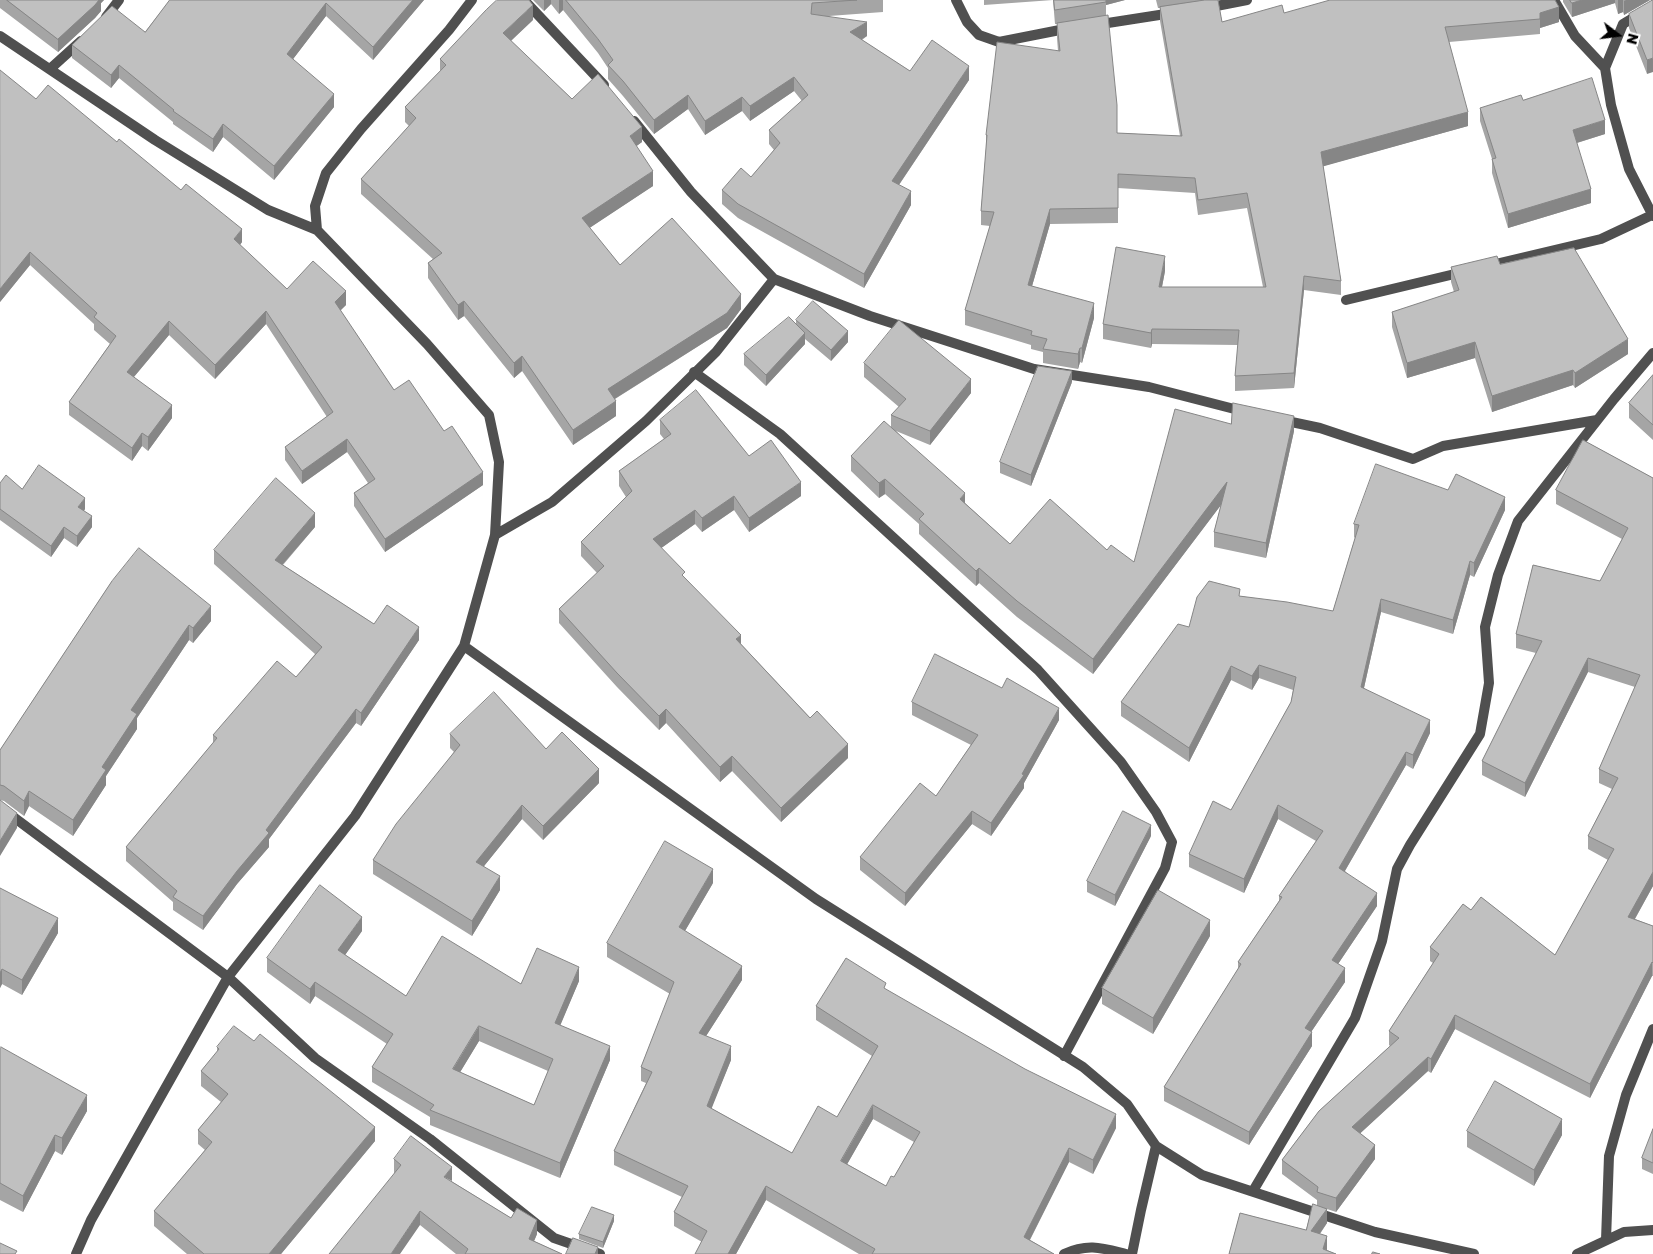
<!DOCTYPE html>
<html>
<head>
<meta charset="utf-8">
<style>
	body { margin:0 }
	#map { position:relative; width:1653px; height:1254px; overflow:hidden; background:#fff; font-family:"Golos Text",sans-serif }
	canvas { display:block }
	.north { position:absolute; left:1593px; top:10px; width:50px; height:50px; -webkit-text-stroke:4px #fff; paint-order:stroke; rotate:105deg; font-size:14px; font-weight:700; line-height:20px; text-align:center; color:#000 }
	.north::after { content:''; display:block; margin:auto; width:18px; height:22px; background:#000; clip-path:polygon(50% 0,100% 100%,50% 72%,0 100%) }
</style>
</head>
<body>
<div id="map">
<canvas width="1653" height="1254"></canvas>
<div class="north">N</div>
</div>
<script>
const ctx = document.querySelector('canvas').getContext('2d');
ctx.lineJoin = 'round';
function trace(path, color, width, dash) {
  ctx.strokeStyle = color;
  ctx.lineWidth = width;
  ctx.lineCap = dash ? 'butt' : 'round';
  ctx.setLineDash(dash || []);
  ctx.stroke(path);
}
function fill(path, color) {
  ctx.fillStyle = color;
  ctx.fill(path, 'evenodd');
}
trace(new Path2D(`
	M 524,0 L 604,85
	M 956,0 L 967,22 L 979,35 L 999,42 L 1070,28
	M 1554,0 L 1575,36 L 1605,68
	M 1653,6 L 1623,24 L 1605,68 L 1611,105 L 1629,169 L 1653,216
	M 1206,8 L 1247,0
	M 106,17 L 119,0
	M 1095,25 L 1172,13
	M 0,36 L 155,140 L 268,210 L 317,230
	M 50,69 L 81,41
	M 634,121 L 691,192 L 774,279 L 870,316 L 1034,369 L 1149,387 L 1246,412
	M 1487,266 L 1601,239 L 1652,215
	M 1346,300 L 1463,272
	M 694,372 L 780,434 L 1038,670 L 1121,762 L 1156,812 L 1172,842 L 1165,868 L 1064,1056
	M 1282,420 L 1320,428 L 1413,459 L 1443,446 L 1597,420
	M 495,535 L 552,502 L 646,421 L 716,352 L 774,279
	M 464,646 L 816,899 L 1083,1067 L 1127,1104 L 1156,1146 L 1202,1175 L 1375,1232 L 1474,1254
	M 0,807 L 228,977 L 315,1058 L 430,1139 L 554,1238 L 600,1254
	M 1253,1191 L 1355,1018 L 1382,941 L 1397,869 L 1410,845 L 1480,734 L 1489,683 L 1485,627 L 1498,575 L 1518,521 L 1614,399 L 1653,353
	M 1606,1240 L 1609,1156 L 1626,1095 L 1653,1029
	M 76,1254 L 91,1220 L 228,977 L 355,816 L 464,646 L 495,535 L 499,462 L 489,415 L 427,344 L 317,230 L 315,206 L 326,173 L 361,129 L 449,30 L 472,0
	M 1064,1254 C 1088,1243 1102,1248 1126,1254
	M 1132,1254 L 1141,1210 L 1156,1146
	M 1577,1254 L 1624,1232 L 1653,1230`), '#505050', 10);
fill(new Path2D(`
	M 0,0 L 104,0 L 101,3 L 101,11 L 95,18 L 58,52 L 0,8 Z
	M 170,0 L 424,0 L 373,60 L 326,16 L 293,59 L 334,107 L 274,180 L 223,137 L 213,152 L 173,124 L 173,122 L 119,78 L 111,88 L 72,58 L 72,45 L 145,32 Z
	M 533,0 L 883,0 L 883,12 L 829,16 L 867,36 L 862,40 L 910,71 L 969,80 L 899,185 L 911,205 L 864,288 L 738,218 L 722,204 L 722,190 L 751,177 L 774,150 L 769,144 L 769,130 L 802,101 L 794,91 L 750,121 L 742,111 L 705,135 L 688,109 L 654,134 L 623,96 L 608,79 L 608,68 L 598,53 L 563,10 L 559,14 L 551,4 L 544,11 Z
	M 984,0 L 1125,0 L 1106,5 L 1106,15 L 1117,133 L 1180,136 L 1160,21 L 1160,8 L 1158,8 L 1156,0 L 1218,0 L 1222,22 L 1284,13 L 1555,0 L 1559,22 L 1540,28 L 1540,34 L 1449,42 L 1468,126 L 1323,166 L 1341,281 L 1341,295 L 1304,290 L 1294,388 L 1235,391 L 1235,376 L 1238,345 L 1152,344 L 1151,348 L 1103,339 L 1103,324 L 1165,271 L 1162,287 L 1263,287 L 1247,208 L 1198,215 L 1195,193 L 1118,188 L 1118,223 L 1050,224 L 1032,286 L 1094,318 L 1082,363 L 1080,362 L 1078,369 L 1043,363 L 1043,352 L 1031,349 L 1031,345 L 965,325 L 965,310 L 990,226 L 981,225 L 981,211 L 986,149 L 986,135 L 1058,51 L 1057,38 L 1057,24 L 1055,24 L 1053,0 L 984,5 Z
	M 1563,0 L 1650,0 L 1624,15 L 1623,12 L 1618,14 L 1615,3 L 1572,17 L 1563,2 Z
	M 1653,0 L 1647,74 L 1629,28 L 1629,14 Z
	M 533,20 L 511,41 L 572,99 L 642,142 L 636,146 L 653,186 L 589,228 L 620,265 L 741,309 L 727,328 L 615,399 L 616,416 L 573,445 L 522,371 L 514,378 L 464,316 L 458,320 L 428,278 L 428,263 L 433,259 L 361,194 L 361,179 L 409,126 L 405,122 L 405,107 L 440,71 L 440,59 Z
	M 36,99 L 117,142 L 242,242 L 240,245 L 287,289 L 346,305 L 340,310 L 394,390 L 444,431 L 483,485 L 385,552 L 354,506 L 354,493 L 368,483 L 347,452 L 302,484 L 285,460 L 285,447 L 327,417 L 266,324 L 215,379 L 169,335 L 134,377 L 172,418 L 148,451 L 142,446 L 132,461 L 69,415 L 69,402 L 110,344 L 94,330 L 94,324 L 30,265 L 0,302 Z
	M 1523,100 L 1605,134 L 1577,143 L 1591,203 L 1508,228 L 1492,173 L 1492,159 L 1480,121 L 1480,108 Z
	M 1500,264 L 1628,354 L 1575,388 L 1573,385 L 1492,412 L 1475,358 L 1407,378 L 1392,327 L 1392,312 L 1454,292 L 1451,282 L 1451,267 Z
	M 796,320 L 848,342 L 831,361 L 805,339 L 805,344 L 766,386 L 744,365 L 744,354 L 796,324 Z
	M 864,363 L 971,393 L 930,445 L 896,431 L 965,503 L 1010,544 L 1107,550 L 1134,562 L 1231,424 L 1294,431 L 1266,558 L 1214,547 L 1214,532 L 1221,505 L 1093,674 L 1017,617 L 979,583 L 976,586 L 919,534 L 919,524 L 885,494 L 879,498 L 851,471 L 851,456 L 891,427 L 891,415 L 899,407 L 864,377 Z
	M 1653,375 L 1653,440 L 1629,418 L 1629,403 Z
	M 1072,382 L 1031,486 L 1000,473 L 1000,462 Z
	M 660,420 L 749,456 L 801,496 L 749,532 L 734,510 L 702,532 L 695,524 L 661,548 L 685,579 L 741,644 L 848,758 L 781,822 L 732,771 L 720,782 L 666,723 L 659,730 L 617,687 L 559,623 L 559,609 L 597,573 L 581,556 L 581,542 L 626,497 L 619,486 L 619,471 L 664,439 L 660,434 Z
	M 1583,440 L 1653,478 L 1653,886 L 1635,919 L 1653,926 L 1653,976 L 1652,976 L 1590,1098 L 1455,1029 L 1431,1073 L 1428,1071 L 1360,1133 L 1375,1145 L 1375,1159 L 1336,1212 L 1327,1209 L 1327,1223 L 1320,1234 L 1327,1236 L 1327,1250 L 1336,1254 L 1229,1254 L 1240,1213 L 1306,1230 L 1313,1204 L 1317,1206 L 1317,1200 L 1282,1174 L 1282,1160 L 1319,1111 L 1390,1046 L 1389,1045 L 1389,1031 L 1433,963 L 1430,961 L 1430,947 L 1463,904 L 1471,910 L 1481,897 L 1555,955 L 1608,860 L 1588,849 L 1588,836 L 1612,789 L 1599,783 L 1599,769 L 1635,687 L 1588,672 L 1525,797 L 1482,775 L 1482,761 L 1536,653 L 1516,648 L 1516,634 L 1533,565 L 1600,581 L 1622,539 L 1556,504 L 1556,490 Z
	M 0,483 L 22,489 L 85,509 L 84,511 L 92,527 L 77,547 L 64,538 L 51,557 L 0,520 Z
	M 1448,490 L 1505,510 L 1474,577 L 1470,575 L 1453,634 L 1381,612 L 1364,688 L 1430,733 L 1413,769 L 1406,765 L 1345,871 L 1377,906 L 1338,964 L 1345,982 L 1311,1032 L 1312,1046 L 1249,1145 L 1164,1101 L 1164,1087 L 1238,969 L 1238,962 L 1279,901 L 1279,896 L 1316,841 L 1278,819 L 1244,893 L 1189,867 L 1189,854 L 1231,810 L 1291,702 L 1293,690 L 1259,678 L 1252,690 L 1231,680 L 1189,762 L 1121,716 L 1121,702 L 1240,596 L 1333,611 L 1355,538 L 1354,537 L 1354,524 Z
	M 315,527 L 283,565 L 374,624 L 419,640 L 361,726 L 356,723 L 269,839 L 269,847 L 237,884 L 203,930 L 173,910 L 173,902 L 126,861 L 126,847 L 213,743 L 213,735 L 296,677 L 315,654 L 214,564 L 214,550 Z
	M 112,581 L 211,621 L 193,643 L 189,640 L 137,718 L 137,729 L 106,776 L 106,785 L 73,836 L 29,806 L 24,816 L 4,801 L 0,800 L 0,750 Z
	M 912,702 L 1059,720 L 1024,783 L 1024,788 L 991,836 L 972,824 L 905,906 L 860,870 L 860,857 L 936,796 L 971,745 L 912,715 Z
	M 450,734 L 546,749 L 599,783 L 543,840 L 522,819 L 484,866 L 500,890 L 472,936 L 373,874 L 373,860 L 454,752 L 450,748 Z
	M 1151,836 L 1115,906 L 1087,892 L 1087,881 Z
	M 713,883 L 685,931 L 742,980 L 706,1036 L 731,1060 L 711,1108 L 792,1153 L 837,1117 L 872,1056 L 816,1020 L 816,1006 L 886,990 L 1116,1128 L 1093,1174 L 1069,1162 L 1030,1240 L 1054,1254 L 859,1254 L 766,1200 L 736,1254 L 695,1254 L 702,1242 L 674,1226 L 674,1212 L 682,1197 L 614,1165 L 614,1151 L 646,1083 L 641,1081 L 641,1067 L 670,994 L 607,957 L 607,943 ZM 873,1119 L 914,1142 L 894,1177 L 886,1186 L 847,1164 Z
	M 0,888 L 58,933 L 22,995 L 2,984 L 0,988 Z
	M 362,931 L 345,955 L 406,996 L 521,984 L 579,981 L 560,1025 L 610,1060 L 560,1178 L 430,1125 L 430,1117 L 372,1082 L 372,1067 L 387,1044 L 315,996 L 310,1004 L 267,972 L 267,958 ZM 479,1041 L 548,1071 L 534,1105 L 460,1072 Z
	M 1210,936 L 1153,1034 L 1102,1004 L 1102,988 Z
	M 217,1047 L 375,1141 L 281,1254 L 187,1254 L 154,1226 L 154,1211 L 205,1150 L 198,1144 L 198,1130 L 221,1102 L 201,1086 L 201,1071 L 217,1052 Z
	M 0,1048 L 87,1111 L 62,1155 L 55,1151 L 23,1212 L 0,1200 Z
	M 1653,1129 L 1653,1174 L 1642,1169 L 1642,1158 Z
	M 1467,1131 L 1562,1135 L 1534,1186 L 1467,1147 Z
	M 394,1159 L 451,1181 L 537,1234 L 534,1241 L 562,1254 L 456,1254 L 420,1225 L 394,1173 Z
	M 614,1221 L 603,1248 L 579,1239 L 579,1234 Z`), '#a5a5a5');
fill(new Path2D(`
	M 98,0 L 104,0 L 101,3 L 101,11 L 95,18 L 58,52 L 58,39 Z
	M 413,0 L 424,0 L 373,60 L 373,47 Z
	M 544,0 L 551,0 L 551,4 L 544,11 Z
	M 559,0 L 563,0 L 563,10 L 559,14 Z
	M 1105,0 L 1125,0 L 1106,5 L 1106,2 Z
	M 1582,0 L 1615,0 L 1615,3 L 1572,17 L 1572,3 Z
	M 1618,0 L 1623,0 L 1623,12 L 1618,14 Z
	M 1626,0 L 1650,0 L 1624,15 L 1624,1 Z
	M 326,3 L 326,16 L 287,67 L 287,54 Z
	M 533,5 L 533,20 L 503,48 L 503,33 Z
	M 1559,7 L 1559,22 L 1540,28 L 1540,13 Z
	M 867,22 L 867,36 L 850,46 L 850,32 Z
	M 1653,58 L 1653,72 L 1647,74 L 1647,60 Z
	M 119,65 L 119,78 L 111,88 L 111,75 Z
	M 969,66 L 969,80 L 892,195 L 892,181 Z
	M 794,77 L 794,91 L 750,121 L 750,106 Z
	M 334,94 L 334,107 L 274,180 L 274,166 Z
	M 688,95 L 688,109 L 654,134 L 654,120 Z
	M 742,97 L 742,111 L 705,135 L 705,121 Z
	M 1468,112 L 1468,126 L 1321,167 L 1321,152 Z
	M 1605,120 L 1605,134 L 1573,144 L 1573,130 Z
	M 223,124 L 223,137 L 213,152 L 213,139 Z
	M 642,127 L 642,142 L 630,151 L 630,136 Z
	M 653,171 L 653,186 L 582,233 L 582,218 Z
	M 1591,189 L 1591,203 L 1508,228 L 1508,214 Z
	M 911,191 L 911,205 L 864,288 L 864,274 Z
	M 1050,209 L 1050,224 L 1028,300 L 1028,285 Z
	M 242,229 L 242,242 L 234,253 L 234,239 Z
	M 30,252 L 30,265 L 0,302 L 0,289 Z
	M 1165,256 L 1165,271 L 1159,302 L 1159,287 Z
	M 1304,276 L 1304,290 L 1294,388 L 1294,373 Z
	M 346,291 L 346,305 L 335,316 L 335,302 Z
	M 741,294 L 741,309 L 727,328 L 608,403 L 608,389 Z
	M 464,301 L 464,316 L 458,320 L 458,305 Z
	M 1094,303 L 1094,318 L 1082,363 L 1082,348 Z
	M 266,311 L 266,324 L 215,379 L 215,365 Z
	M 169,321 L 169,335 L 127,385 L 127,372 Z
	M 1152,329 L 1152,344 L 1151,348 L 1151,333 Z
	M 848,331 L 848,342 L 831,361 L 831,350 Z
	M 805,333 L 805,344 L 766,386 L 766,375 Z
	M 1628,339 L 1628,354 L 1575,388 L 1575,373 Z
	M 1475,342 L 1475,358 L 1407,378 L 1407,363 Z
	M 1080,348 L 1080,362 L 1078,369 L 1078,354 Z
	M 522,356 L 522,371 L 514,378 L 514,363 Z
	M 1573,370 L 1573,385 L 1492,412 L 1492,396 Z
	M 1072,371 L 1072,382 L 1031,486 L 1031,475 Z
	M 971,379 L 971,393 L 930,445 L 930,431 Z
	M 616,401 L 616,416 L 573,445 L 573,430 Z
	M 172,405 L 172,418 L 148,451 L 148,437 Z
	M 1294,416 L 1294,431 L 1266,558 L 1266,543 Z
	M 142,433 L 142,446 L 132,461 L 132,448 Z
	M 347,439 L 347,452 L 302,484 L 302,471 Z
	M 483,472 L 483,485 L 385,552 L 385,539 Z
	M 885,479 L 885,494 L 879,498 L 879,483 Z
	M 801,482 L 801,496 L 749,532 L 749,518 Z
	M 1227,482 L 1227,497 L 1093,674 L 1093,659 Z
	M 965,493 L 965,508 L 960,499 Z
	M 734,496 L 734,510 L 702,532 L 702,518 Z
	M 1505,497 L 1505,510 L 1474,577 L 1474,563 Z
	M 85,498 L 85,509 L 78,518 L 78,507 Z
	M 695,510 L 695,524 L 653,554 L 653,539 Z
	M 315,513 L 315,527 L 275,573 L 275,560 Z
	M 92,516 L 92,527 L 77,547 L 77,536 Z
	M 64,527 L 64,538 L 51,557 L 51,546 Z
	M 1470,561 L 1470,575 L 1453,634 L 1453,620 Z
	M 979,568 L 979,583 L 976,586 L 976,571 Z
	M 1381,599 L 1381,612 L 1361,701 L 1361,687 Z
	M 211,606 L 211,621 L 193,643 L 193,628 Z
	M 189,625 L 189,640 L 137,718 L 137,729 L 106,776 L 106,785 L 73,836 L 73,820 L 102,767 L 131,710 Z
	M 419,627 L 419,640 L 361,726 L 361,713 Z
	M 741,635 L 741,649 L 736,639 Z
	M 1588,658 L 1588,672 L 1525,797 L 1525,783 Z
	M 1259,665 L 1259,678 L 1252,690 L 1252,676 Z
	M 1231,666 L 1231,680 L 1189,762 L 1189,748 Z
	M 1059,708 L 1059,720 L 1024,783 L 1024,788 L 991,836 L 991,823 L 1022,774 Z
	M 356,709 L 356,723 L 269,839 L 269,847 L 237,884 L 203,930 L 203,916 L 266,830 Z
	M 666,709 L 666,723 L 659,730 L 659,716 Z
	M 1430,720 L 1430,733 L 1413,769 L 1413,755 Z
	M 848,744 L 848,758 L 781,822 L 781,808 Z
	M 1406,752 L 1406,765 L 1339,881 L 1339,868 Z
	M 732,756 L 732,771 L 720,782 L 720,767 Z
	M 599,769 L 599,783 L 543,840 L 543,826 Z
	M 29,791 L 29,806 L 24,816 L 24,801 Z
	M 522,805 L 522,819 L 476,876 L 476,862 Z
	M 1278,805 L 1278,819 L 1244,893 L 1244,879 Z
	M 972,811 L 972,824 L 905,906 L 905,893 Z
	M 17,813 L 17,828 L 0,856 L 0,841 Z
	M 1151,825 L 1151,836 L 1115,906 L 1115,895 Z
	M 713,869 L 713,883 L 679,941 L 679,927 Z
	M 1653,872 L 1653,886 L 1628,931 L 1628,917 Z
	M 500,876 L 500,890 L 472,936 L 472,921 Z
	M 1377,893 L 1377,906 L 1332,973 L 1332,960 Z
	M 362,917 L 362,931 L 338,965 L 338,950 Z
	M 58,918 L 58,933 L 22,995 L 22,980 Z
	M 1210,920 L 1210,936 L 1153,1034 L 1153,1018 Z
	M 1652,962 L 1652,976 L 1590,1098 L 1590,1084 Z
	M 742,966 L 742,980 L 699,1047 L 699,1033 Z
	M 579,967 L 579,981 L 555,1038 L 555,1023 Z
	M 1345,968 L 1345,982 L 1305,1041 L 1305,1028 Z
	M 2,969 L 2,984 L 0,988 L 0,973 Z
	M 315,982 L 315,996 L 310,1004 L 310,989 Z
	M 1455,1015 L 1455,1029 L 1431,1073 L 1431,1059 Z
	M 479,1026 L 479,1041 L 453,1084 L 453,1069 Z
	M 1312,1032 L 1312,1046 L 1249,1145 L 1249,1132 Z
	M 610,1046 L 610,1060 L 560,1178 L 560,1163 Z
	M 731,1046 L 731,1060 L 707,1120 L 707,1106 Z
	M 1428,1057 L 1428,1071 L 1352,1141 L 1352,1127 Z
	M 87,1095 L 87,1111 L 62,1155 L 62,1138 Z
	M 873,1105 L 873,1119 L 841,1175 L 841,1161 Z
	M 1116,1114 L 1116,1128 L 1093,1174 L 1093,1160 Z
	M 1562,1119 L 1562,1135 L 1534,1186 L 1534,1170 Z
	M 375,1127 L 375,1141 L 281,1254 L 269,1254 Z
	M 55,1135 L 55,1151 L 23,1212 L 23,1196 Z
	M 1375,1145 L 1375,1159 L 1336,1212 L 1336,1198 Z
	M 1069,1148 L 1069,1162 L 1024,1251 L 1024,1237 Z
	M 452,1167 L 452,1181 L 444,1177 Z
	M 766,1186 L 766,1200 L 736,1254 L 728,1254 Z
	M 1327,1209 L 1327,1223 L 1311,1246 L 1311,1231 Z
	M 420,1211 L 420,1225 L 400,1254 L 391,1254 Z
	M 614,1215 L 614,1221 L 603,1248 L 603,1242 Z
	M 537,1220 L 537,1234 L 529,1253 L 529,1239 Z
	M 1327,1236 L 1327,1250 L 1323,1249 Z
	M 598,1247 L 598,1254 L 595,1254 Z`), '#868686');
const building = new Path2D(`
	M 7,0 L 99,0 L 95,5 L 58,39 Z
	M 170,0 L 413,0 L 373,47 L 326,3 L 287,54 L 334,94 L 274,166 L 223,124 L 213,139 L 173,111 L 174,110 L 119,65 L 111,75 L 72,45 L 112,6 L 145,32 Z
	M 497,0 L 529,0 L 533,5 L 503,33 L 572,99 L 598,74 L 642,127 L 630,136 L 653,171 L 582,218 L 620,265 L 672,218 L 741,294 L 727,313 L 608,389 L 616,401 L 573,430 L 522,356 L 514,363 L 464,301 L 458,305 L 428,263 L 442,253 L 361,179 L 416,118 L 405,107 L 446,65 L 440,59 L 486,10 Z
	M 566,0 L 857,0 L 812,3 L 811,14 L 867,22 L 850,32 L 910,71 L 932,40 L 969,66 L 892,181 L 911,191 L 864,274 L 738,204 L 722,190 L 741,168 L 751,177 L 780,143 L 769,130 L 808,95 L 794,77 L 750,106 L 742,97 L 705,121 L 688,95 L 654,120 L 623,81 L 608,65 L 613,60 L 598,39 Z
	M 1054,0 L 1106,0 L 1106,2 L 1055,10 Z
	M 1205,0 L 1218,0 L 1222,22 L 1282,5 L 1284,13 L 1330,0 L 1555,0 L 1559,7 L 1540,13 L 1540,19 L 1445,27 L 1468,112 L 1321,152 L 1341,281 L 1304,276 L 1294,373 L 1235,376 L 1239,330 L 1152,329 L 1151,333 L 1103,324 L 1116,247 L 1165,256 L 1159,287 L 1266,287 L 1247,193 L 1198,200 L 1195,178 L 1118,174 L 1118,208 L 1050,209 L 1028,285 L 1094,303 L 1082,348 L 1080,348 L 1078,354 L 1043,349 L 1047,339 L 1031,335 L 1032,331 L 965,310 L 994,212 L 981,211 L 987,135 L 986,135 L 997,42 L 1060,51 L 1057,23 L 1108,15 L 1117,105 L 1117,133 L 1182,136 L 1160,7 Z
	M 1570,0 L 1582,0 L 1572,3 Z
	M 1653,0 L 1653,58 L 1647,60 L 1629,14 Z
	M 0,70 L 36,99 L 48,85 L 117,142 L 119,139 L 181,190 L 186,184 L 242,229 L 234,239 L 287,289 L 313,261 L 346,291 L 335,302 L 394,390 L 409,380 L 444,431 L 452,426 L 483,472 L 385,539 L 354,493 L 375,479 L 347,439 L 302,471 L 285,447 L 333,412 L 266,311 L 215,365 L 169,321 L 127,372 L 172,405 L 148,437 L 142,433 L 132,448 L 69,402 L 116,336 L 94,317 L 97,313 L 30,252 L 0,289 Z
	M 1592,78 L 1605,120 L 1573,130 L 1591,189 L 1508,214 L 1492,159 L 1496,158 L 1480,108 L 1521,95 L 1523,100 Z
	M 1574,248 L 1628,339 L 1575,373 L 1573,370 L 1492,396 L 1475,342 L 1407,363 L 1392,312 L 1459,290 L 1451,267 L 1497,256 L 1500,264 Z
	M 813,301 L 848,331 L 831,350 L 796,320 Z
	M 789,317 L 805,333 L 766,375 L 744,354 Z
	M 899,320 L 971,379 L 930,431 L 891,415 L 906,399 L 864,363 Z
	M 1038,366 L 1072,371 L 1031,475 L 1000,462 Z
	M 1653,375 L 1653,425 L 1629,403 Z
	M 696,390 L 749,456 L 771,440 L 801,482 L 749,518 L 734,496 L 702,518 L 695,510 L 653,539 L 685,572 L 682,575 L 741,635 L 736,639 L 810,718 L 817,711 L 848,744 L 781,808 L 732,756 L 720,767 L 666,709 L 659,716 L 617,673 L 559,609 L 604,566 L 581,542 L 632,491 L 619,471 L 671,434 L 660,420 Z
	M 1233,403 L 1294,416 L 1266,543 L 1214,532 L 1227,482 L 1093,659 L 1017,601 L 979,568 L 976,571 L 919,519 L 924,514 L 885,479 L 879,483 L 851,456 L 884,421 L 965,493 L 960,499 L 1010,544 L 1050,499 L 1107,550 L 1111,545 L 1134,562 L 1175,409 L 1231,424 Z
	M 1583,440 L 1653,478 L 1653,872 L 1628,917 L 1653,926 L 1653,963 L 1652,962 L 1590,1084 L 1455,1015 L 1431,1059 L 1428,1057 L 1352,1127 L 1375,1145 L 1336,1198 L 1317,1192 L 1318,1187 L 1282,1160 L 1319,1111 L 1399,1038 L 1389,1031 L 1439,954 L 1430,947 L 1463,904 L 1471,910 L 1481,897 L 1555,955 L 1614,849 L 1588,836 L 1618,778 L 1599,769 L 1640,675 L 1588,658 L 1525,783 L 1482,761 L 1542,641 L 1516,634 L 1533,565 L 1600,581 L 1628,528 L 1556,490 Z
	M 1376,464 L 1448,490 L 1456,474 L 1505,497 L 1474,563 L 1470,561 L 1453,620 L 1381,599 L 1361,687 L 1430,720 L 1413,755 L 1406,752 L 1339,868 L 1377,893 L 1332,960 L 1345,968 L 1305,1028 L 1312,1032 L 1249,1132 L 1164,1087 L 1241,964 L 1238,962 L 1282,897 L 1279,896 L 1323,831 L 1278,805 L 1244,879 L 1189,854 L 1213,801 L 1231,810 L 1291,702 L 1296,677 L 1259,665 L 1252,676 L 1231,666 L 1189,748 L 1121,702 L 1178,624 L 1189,627 L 1197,597 L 1209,581 L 1240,589 L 1239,596 L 1287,602 L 1333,611 L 1359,525 L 1354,524 Z
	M 39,465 L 85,498 L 78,507 L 92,516 L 77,536 L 64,527 L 51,546 L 0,509 L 0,483 L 6,475 L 22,489 Z
	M 276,478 L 315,513 L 275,560 L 374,624 L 387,605 L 419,627 L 361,713 L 356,709 L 266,830 L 269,833 L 237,871 L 203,916 L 173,897 L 177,891 L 126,847 L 217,738 L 213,735 L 277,661 L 296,677 L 322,647 L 214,550 Z
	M 139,548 L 211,606 L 193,628 L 189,625 L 131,710 L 137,714 L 102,767 L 106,770 L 73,820 L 29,791 L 24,801 L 4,786 L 0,785 L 0,750 L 112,581 Z
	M 935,654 L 1002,688 L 1007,678 L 1059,708 L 1022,774 L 1024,775 L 991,823 L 972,811 L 905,893 L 860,857 L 920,783 L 936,796 L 978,735 L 912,702 Z
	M 494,692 L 546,749 L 562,732 L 599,769 L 543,826 L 522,805 L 476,862 L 500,876 L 472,921 L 373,860 L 396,824 L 460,745 L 450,734 Z
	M 0,800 L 17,813 L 0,841 Z
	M 1123,811 L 1151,825 L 1115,895 L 1087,881 Z
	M 665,841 L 713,869 L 679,927 L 742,966 L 699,1033 L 731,1046 L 707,1106 L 792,1153 L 818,1106 L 837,1117 L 878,1046 L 816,1006 L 846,958 L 886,983 L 884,988 L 1025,1069 L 1116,1114 L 1093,1160 L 1069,1148 L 1024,1237 L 1054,1254 L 872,1254 L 875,1249 L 766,1186 L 728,1254 L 695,1254 L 707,1231 L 674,1212 L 688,1186 L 614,1151 L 652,1072 L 641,1067 L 674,982 L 607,943 ZM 873,1105 L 920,1132 L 894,1177 L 891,1176 L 886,1186 L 841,1161 Z
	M 320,885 L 362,917 L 338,950 L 406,996 L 442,936 L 521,984 L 537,948 L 579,967 L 555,1023 L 610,1046 L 560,1163 L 430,1110 L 434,1105 L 372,1067 L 393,1034 L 315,982 L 310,989 L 267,958 ZM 479,1026 L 553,1059 L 534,1105 L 453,1069 Z
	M 0,888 L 58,918 L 22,980 L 2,969 L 0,973 Z
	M 1158,890 L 1210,920 L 1153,1018 L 1102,988 Z
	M 234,1026 L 254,1041 L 260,1034 L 375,1127 L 269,1254 L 204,1254 L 154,1211 L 212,1142 L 198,1130 L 228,1094 L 201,1071 L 219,1049 L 217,1047 Z
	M 1,1047 L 87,1095 L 62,1138 L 55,1135 L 23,1196 L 0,1183 L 0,1048 Z
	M 1495,1081 L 1562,1119 L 1534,1170 L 1467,1131 Z
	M 1653,1129 L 1653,1163 L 1642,1158 Z
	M 411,1136 L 452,1167 L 444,1177 L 511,1218 L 517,1208 L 537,1220 L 529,1239 L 562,1254 L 465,1254 L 468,1249 L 420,1211 L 391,1254 L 329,1254 L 401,1165 L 394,1159 Z
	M 1313,1204 L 1327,1209 L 1311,1231 L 1327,1236 L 1323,1249 L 1336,1254 L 1229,1254 L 1240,1213 L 1306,1230 Z
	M 592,1207 L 614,1215 L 603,1242 L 579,1234 Z
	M 573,1238 L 598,1247 L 595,1254 L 566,1254 Z
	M 0,1243 L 17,1251 L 15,1254 L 0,1254 Z
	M 1373,1252 L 1380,1254 L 1372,1254 Z`);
fill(building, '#c0c0c0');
trace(building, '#868686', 1);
</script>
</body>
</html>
